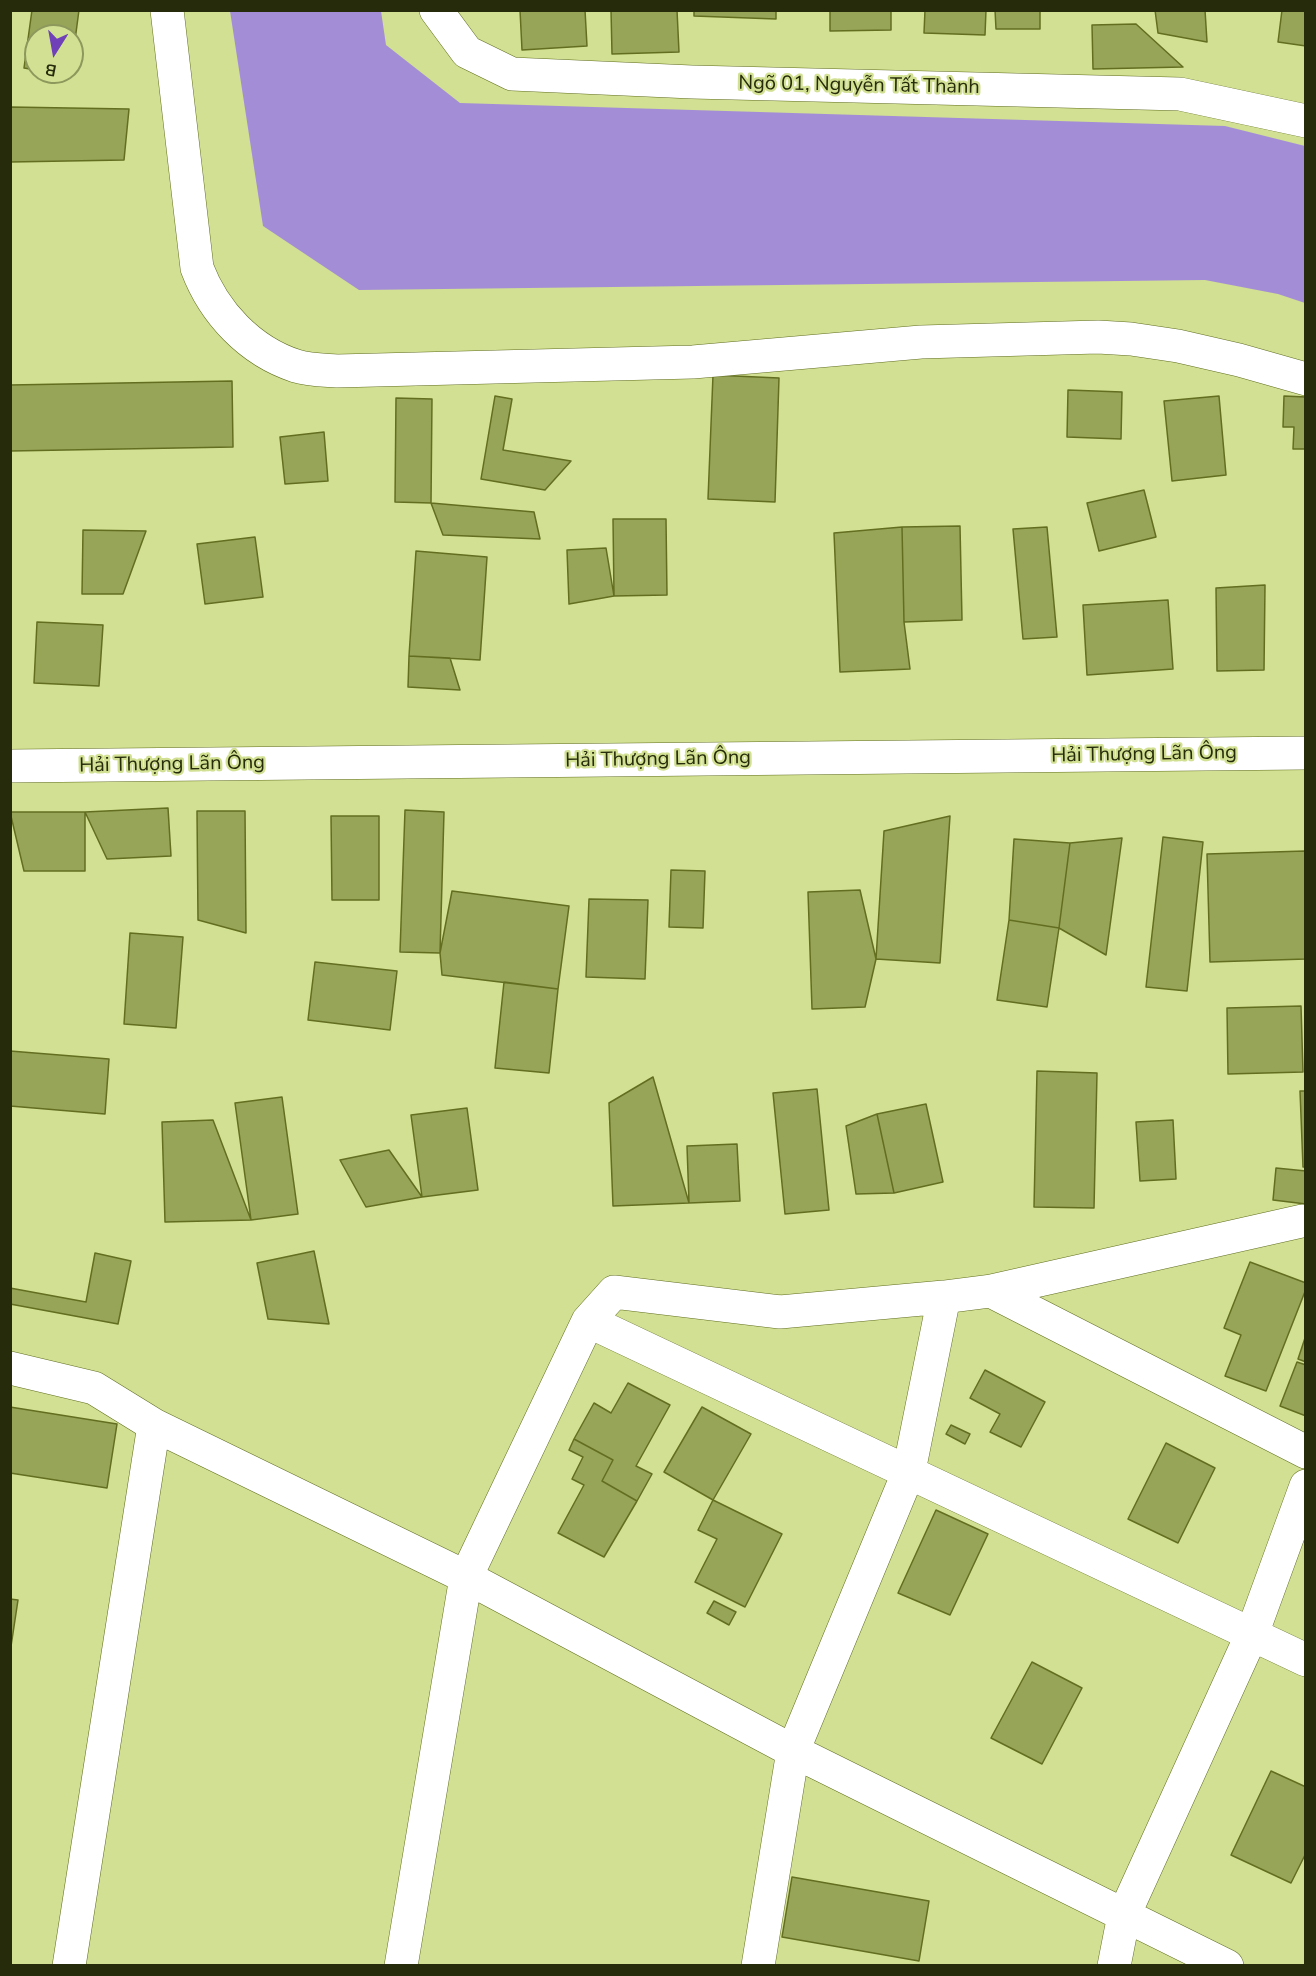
<!DOCTYPE html>
<html>
<head>
<meta charset="utf-8">
<style>
	body { margin:0 }
	#map { position:relative; width:1316px; height:1976px; overflow:hidden; background:#d1e092; font-family:"Nunito Sans",sans-serif }
	canvas { display:block }
	.frame { position:absolute; inset:0; border:12px solid #262b0b; pointer-events:none }
	.north { position:absolute; left:24px; top:24px; width:60px; height:60px; box-sizing:border-box; background:#d1e092; border:2px solid #8d985c; border-radius:50%; rotate:191deg; font-size:16px; font-weight:700; line-height:24px; text-align:center; color:#262b0b }
	.north::after { content:''; display:block; margin:auto; width:21px; height:27px; background:#6f40b8; clip-path:polygon(50% 0,100% 100%,50% 72%,0 100%) }
</style>
</head>
<body>
<div id="map">
<canvas width="1316" height="1976"></canvas>
<div class="frame"></div>
<div class="north">B</div>
</div>
<script>
const ctx = document.querySelector('canvas').getContext('2d');
ctx.lineJoin = 'round';
function fill(path, color) {
  ctx.fillStyle = color;
  ctx.fill(path, 'evenodd');
}
function trace(path, color, width, dash) {
  ctx.strokeStyle = color;
  ctx.lineWidth = width;
  ctx.lineCap = dash ? 'butt' : 'round';
  ctx.setLineDash(dash || []);
  ctx.stroke(path);
}
function label(font, color, halo, rows, align = 'center') {
  ctx.font = font + ' "Nunito Sans",sans-serif';
  ctx.lineWidth = 4.5;
  ctx.setLineDash([]);
  ctx.textBaseline = 'middle';
  ctx.strokeStyle = halo;
  ctx.fillStyle = color;
  for (const [text, x, y, turn = 0] of rows) {
    ctx.save();
    ctx.translate(x, y);
    ctx.rotate((+turn || 0) * Math.PI / 180);
    ctx.textAlign = isNaN(turn) ? turn : align;
    if (halo) ctx.strokeText(text, 0, 0);
    ctx.fillText(text, 0, 0);
    ctx.restore();
  }
}
fill(new Path2D(`
	M 230,11 L 381,11 L 386,45 L 460,103 L 1225,126 L 1305,146 L 1305,303 L 1278,294 L 1205,280 L 359,290 L 263,226 Z`), '#a48dd7');
const building = new Path2D(`
	M 32,10 L 79,10 L 72,63 L 72,36 L 36,36 L 36,70 L 24,68 Z
	M 520,10 L 585,10 L 587,46 L 522,50 Z
	M 611,10 L 677,10 L 679,52 L 612,54 Z
	M 694,10 L 776,10 L 776,19 L 694,16 Z
	M 830,10 L 891,10 L 891,30 L 830,31 Z
	M 925,10 L 986,10 L 985,35 L 924,33 Z
	M 995,10 L 1040,10 L 1040,29 L 996,29 Z
	M 1155,10 L 1205,10 L 1207,42 L 1158,33 Z
	M 1282,10 L 1306,10 L 1306,46 L 1278,42 Z
	M 1136,24 L 1183,67 L 1093,69 L 1092,25 Z
	M 10,107 L 129,109 L 124,160 L 10,162 Z
	M 713,375 L 779,378 L 775,502 L 708,499 Z
	M 232,381 L 233,447 L 10,451 L 10,385 Z
	M 1068,390 L 1122,392 L 1121,439 L 1067,437 Z
	M 495,396 L 512,399 L 503,450 L 571,461 L 545,490 L 481,479 Z
	M 1219,396 L 1226,475 L 1172,481 L 1164,401 Z
	M 1284,396 L 1306,397 L 1306,449 L 1293,449 L 1294,427 L 1283,427 Z
	M 396,398 L 432,399 L 431,503 L 395,502 Z
	M 324,432 L 328,481 L 285,484 L 280,437 Z
	M 1144,490 L 1156,537 L 1099,551 L 1087,503 Z
	M 431,503 L 534,512 L 540,539 L 443,535 Z
	M 613,519 L 666,519 L 667,595 L 614,596 Z
	M 960,526 L 962,620 L 904,622 L 902,527 Z
	M 902,527 L 904,622 L 910,669 L 840,672 L 834,533 Z
	M 1047,527 L 1057,637 L 1023,639 L 1013,529 Z
	M 83,530 L 146,531 L 123,594 L 82,594 Z
	M 255,537 L 263,597 L 205,604 L 197,544 Z
	M 606,548 L 614,596 L 569,604 L 567,550 Z
	M 416,551 L 487,557 L 480,660 L 409,656 Z
	M 1265,585 L 1264,670 L 1217,671 L 1216,588 Z
	M 1168,600 L 1173,669 L 1087,675 L 1083,605 Z
	M 37,622 L 103,625 L 99,686 L 34,683 Z
	M 409,656 L 450,658 L 460,690 L 408,687 Z
	M 168,808 L 171,856 L 107,859 L 85,812 Z
	M 405,810 L 444,812 L 440,953 L 400,952 Z
	M 197,811 L 245,811 L 246,933 L 198,920 Z
	M 10,812 L 85,812 L 85,871 L 24,871 Z
	M 331,816 L 379,816 L 379,900 L 332,900 Z
	M 950,816 L 940,963 L 876,959 L 884,831 Z
	M 1163,837 L 1203,842 L 1187,991 L 1146,987 Z
	M 1122,838 L 1106,955 L 1059,928 L 1070,843 Z
	M 1014,839 L 1070,843 L 1059,928 L 1009,920 Z
	M 1305,851 L 1306,959 L 1210,962 L 1207,854 Z
	M 671,870 L 705,871 L 703,928 L 669,927 Z
	M 860,890 L 876,959 L 865,1007 L 812,1009 L 808,892 Z
	M 452,891 L 569,906 L 558,989 L 442,975 L 440,953 Z
	M 589,899 L 648,900 L 645,979 L 586,977 Z
	M 1009,920 L 1059,928 L 1047,1007 L 997,1000 Z
	M 130,933 L 183,937 L 176,1028 L 124,1024 Z
	M 315,962 L 397,971 L 390,1030 L 308,1020 Z
	M 504,982 L 558,989 L 549,1073 L 495,1068 Z
	M 1301,1006 L 1303,1072 L 1228,1074 L 1227,1008 Z
	M 10,1051 L 109,1059 L 105,1114 L 10,1106 Z
	M 1037,1071 L 1097,1073 L 1094,1208 L 1034,1207 Z
	M 653,1077 L 689,1203 L 613,1206 L 609,1103 Z
	M 817,1089 L 829,1210 L 785,1214 L 773,1093 Z
	M 1300,1091 L 1306,1091 L 1306,1167 L 1303,1167 Z
	M 282,1097 L 298,1214 L 251,1220 L 235,1103 Z
	M 926,1104 L 943,1182 L 894,1193 L 877,1114 Z
	M 467,1108 L 478,1190 L 422,1197 L 411,1115 Z
	M 877,1114 L 894,1193 L 856,1194 L 846,1126 Z
	M 213,1120 L 251,1220 L 165,1222 L 162,1122 Z
	M 1173,1120 L 1176,1179 L 1140,1181 L 1136,1122 Z
	M 737,1144 L 740,1201 L 689,1203 L 687,1146 Z
	M 389,1150 L 422,1197 L 366,1207 L 340,1160 Z
	M 1276,1168 L 1306,1171 L 1306,1204 L 1273,1200 Z
	M 314,1251 L 329,1324 L 268,1319 L 257,1263 Z
	M 95,1253 L 131,1261 L 118,1324 L 10,1304 L 10,1288 L 86,1302 Z
	M 1250,1262 L 1306,1283 L 1306,1289 L 1266,1391 L 1225,1376 L 1241,1335 L 1224,1328 Z
	M 1306,1335 L 1306,1362 L 1298,1359 Z
	M 1297,1362 L 1306,1365 L 1306,1416 L 1280,1406 Z
	M 985,1370 L 1045,1402 L 1021,1447 L 990,1432 L 1000,1414 L 970,1398 Z
	M 628,1383 L 670,1405 L 636,1466 L 652,1474 L 637,1501 L 602,1481 L 613,1460 L 574,1439 L 594,1403 L 611,1413 Z
	M 10,1407 L 117,1424 L 107,1488 L 10,1473 Z
	M 702,1407 L 751,1434 L 713,1500 L 664,1472 Z
	M 951,1425 L 970,1434 L 965,1444 L 946,1434 Z
	M 574,1439 L 613,1460 L 602,1481 L 637,1501 L 604,1557 L 558,1533 L 584,1485 L 572,1479 L 583,1457 L 569,1450 Z
	M 1166,1443 L 1215,1468 L 1178,1543 L 1128,1519 Z
	M 713,1500 L 782,1534 L 745,1607 L 695,1582 L 717,1539 L 698,1530 Z
	M 936,1510 L 988,1534 L 950,1615 L 898,1593 Z
	M 10,1599 L 18,1600 L 10,1653 Z
	M 714,1601 L 736,1612 L 729,1625 L 707,1613 Z
	M 1032,1662 L 1082,1688 L 1042,1764 L 991,1738 Z
	M 1271,1771 L 1306,1787 L 1306,1853 L 1291,1883 L 1231,1855 Z
	M 792,1877 L 929,1901 L 919,1961 L 782,1937 Z`);
fill(building, '#97a559');
trace(building, '#636e21', 1.5);
const minor = new Path2D(`
	M 167,10 L 197,268 C 214,313 250,351 296,366 C 309,370 323,370 337,371 L 693,362 L 921,342 L 1098,337 L 1131,339 L 1178,346 L 1239,360 L 1306,379
	M 436,10 L 467,52 L 512,74 L 692,82 L 1180,94 L 1306,121
	M 10,766 L 1306,753
	M 991,1291 L 1306,1452
	M 588,1321 L 1306,1660
	M 10,1368 L 94,1388 L 154,1425 L 466,1577 L 793,1751 L 1227,1966
	M 69,1966 L 154,1425
	M 401,1966 L 466,1577 L 588,1321 L 614,1292 L 780,1312 L 944,1297 L 991,1291 L 1302,1221
	M 758,1966 L 793,1751 L 909,1471 L 944,1297
	M 1114,1966 L 1124,1915 L 1252,1634 L 1306,1486`);
trace(minor, '#626e21', 34);
trace(minor, '#fff', 33);
label('20px', '#262b0b', '#d1e092', [
	["Ngõ 01, Nguyễn Tất Thành",859,86,1],
	["Hải Thượng Lãn Ông",1144,755,-1],
	["Hải Thượng Lãn Ông",658,760,-1],
	["Hải Thượng Lãn Ông",172,765,-1]
]);
</script>
</body>
</html>
